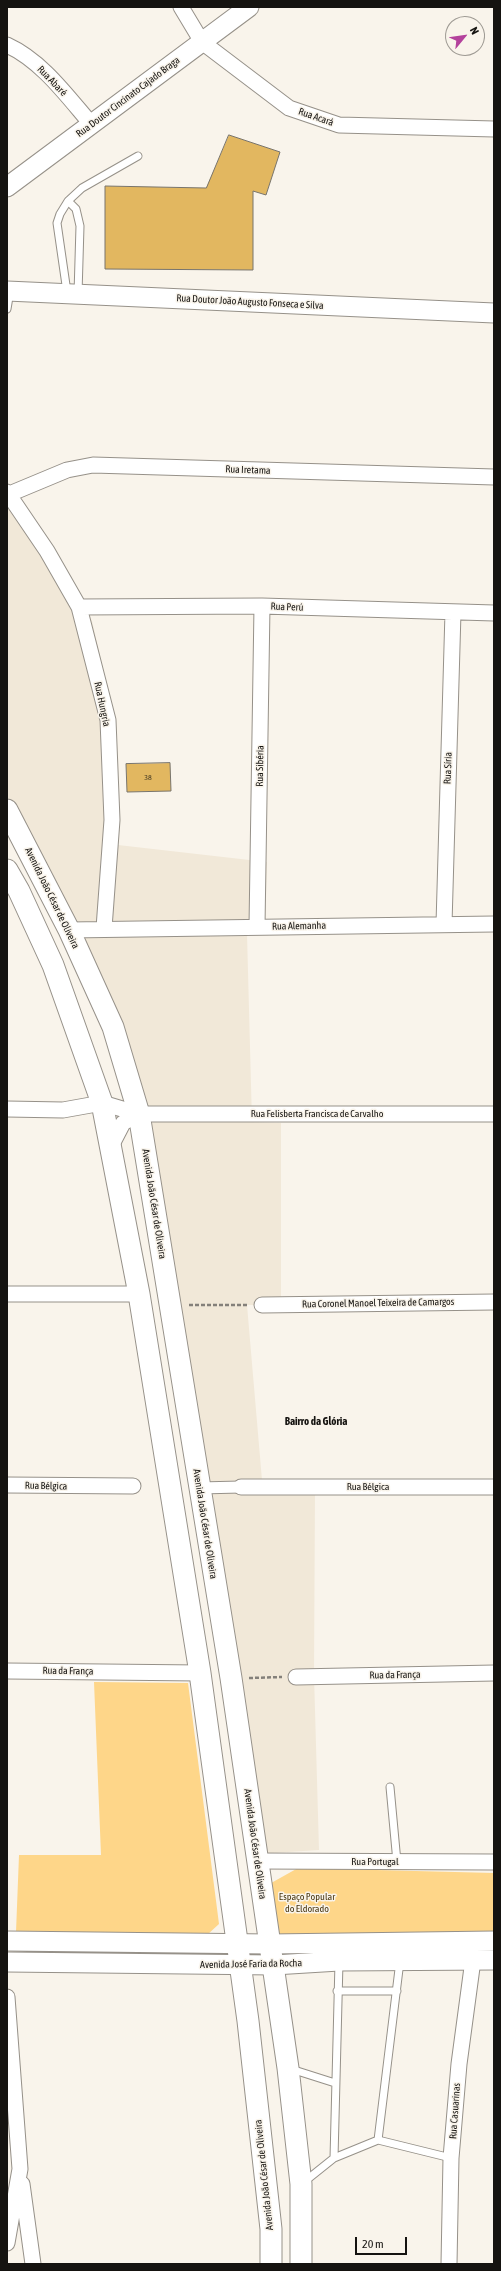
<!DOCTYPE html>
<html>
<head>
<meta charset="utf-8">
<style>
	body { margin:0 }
	#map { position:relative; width:501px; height:2271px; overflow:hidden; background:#f9f4eb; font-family:"Asap Condensed",sans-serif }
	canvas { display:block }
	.frame { position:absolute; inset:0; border:8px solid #151310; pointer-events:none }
	.north { position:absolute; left:445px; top:16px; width:40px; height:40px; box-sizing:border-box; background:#f9f4eb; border:1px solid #9e9a93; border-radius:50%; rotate:61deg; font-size:11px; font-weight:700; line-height:16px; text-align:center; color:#151310 }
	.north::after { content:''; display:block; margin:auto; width:14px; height:18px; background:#b4429c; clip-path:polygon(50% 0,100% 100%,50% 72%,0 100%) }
	.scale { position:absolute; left:355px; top:2237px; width:52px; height:18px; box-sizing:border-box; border:2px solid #151310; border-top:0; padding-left:5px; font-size:12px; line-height:14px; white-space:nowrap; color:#151310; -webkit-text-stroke:3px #f9f4eb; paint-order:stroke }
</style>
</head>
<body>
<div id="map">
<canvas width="501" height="2271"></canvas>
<div class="frame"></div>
<div class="north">N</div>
<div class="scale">20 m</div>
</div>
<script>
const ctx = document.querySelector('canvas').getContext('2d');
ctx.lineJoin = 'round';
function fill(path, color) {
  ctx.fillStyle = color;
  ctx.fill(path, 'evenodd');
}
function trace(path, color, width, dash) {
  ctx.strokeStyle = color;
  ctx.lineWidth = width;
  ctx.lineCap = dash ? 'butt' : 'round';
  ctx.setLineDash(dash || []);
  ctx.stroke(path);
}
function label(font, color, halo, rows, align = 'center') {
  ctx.font = font + ' "Asap Condensed",sans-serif';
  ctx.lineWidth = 3;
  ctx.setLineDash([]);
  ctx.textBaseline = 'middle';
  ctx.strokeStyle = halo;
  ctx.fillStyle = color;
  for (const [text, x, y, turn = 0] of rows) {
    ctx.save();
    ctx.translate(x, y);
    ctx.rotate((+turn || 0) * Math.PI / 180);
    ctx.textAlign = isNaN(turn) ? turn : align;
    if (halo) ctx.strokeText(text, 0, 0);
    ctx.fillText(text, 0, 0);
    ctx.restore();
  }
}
fill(new Path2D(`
	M 7,483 L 55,552 L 92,621 L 115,720 L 120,821 L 118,845 L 267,862 L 265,934 L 247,934 L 252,1122 L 281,1123 L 281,1305 L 247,1305 L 263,1492 L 315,1492 L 314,1675 L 319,1850 L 257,1854 L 148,1121 L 79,925 L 7,798 Z`), '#f1e8d8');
fill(new Path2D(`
	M 94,1682 L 188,1683 L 219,1924 L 207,1935 L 16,1932 L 19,1855 L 101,1855 Z
	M 298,1868 L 494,1873 L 494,1934 L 272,1938 L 264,1887 Z`), '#fed689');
const building = new Path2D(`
	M 229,135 L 280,152 L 266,195 L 253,191 L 253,270 L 105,269 L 105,186 L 206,188 Z
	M 170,763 L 171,791 L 127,792 L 126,764 Z`);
fill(building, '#e2b760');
trace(building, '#78746c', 1);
const service = new Path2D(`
	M 68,201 L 82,188 L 138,156
	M 67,292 L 57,223 L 60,214 L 68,201 L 76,209 L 80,226 L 78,294
	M 7,309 L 10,291
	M 390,1787 L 397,1862
	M 337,1991 L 397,1991
	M 291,2069 L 335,2083
	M 378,2140 L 451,2158
	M 334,2158 L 339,1962
	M 304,2182 L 334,2158 L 378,2140 L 400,1961`);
const pedestrian = new Path2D(`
	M 199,1488 L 241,1487`);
const minor = new Path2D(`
	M 181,7 L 202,42 L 289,108 L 339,125 L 494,129
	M 7,45 C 42,61 67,96 92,125
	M 7,492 L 47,551 L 79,607 L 108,720 L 112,820 L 104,928
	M 7,495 L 67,470 L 93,465 L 494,477
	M 79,607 L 262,606 L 494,613
	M 444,924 L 453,612
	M 257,926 L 262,606
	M 69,930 L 494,924
	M 7,1109 L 63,1110 L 102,1103 L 139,1114 L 494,1114
	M 110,1148 L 123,1123 L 139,1114
	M 7,1294 L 139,1294
	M 262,1305 L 494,1302
	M 7,1485 L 133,1486
	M 241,1487 L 494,1487
	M 7,1671 L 200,1673
	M 296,1677 L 494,1673
	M 257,1861 L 494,1862
	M 7,1997 L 20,2169 L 7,2243
	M 22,2184 L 33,2264
	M 449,2264 L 451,2158 L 459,2064 L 473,1960`);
const tertiary = new Path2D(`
	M 7,187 L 249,7
	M 7,291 L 494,313
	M 7,1941 L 270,1944 L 494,1941
	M 7,1962 L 274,1965 L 339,1961 L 494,1960`);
const secondary = new Path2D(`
	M 7,810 L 69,930 L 113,1027 L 139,1114 L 231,1678 L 288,2068 L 301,2184 L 301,2264
	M 7,870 L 19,891 L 53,965 L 102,1103 L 139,1294 L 200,1673 L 248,2021 L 271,2229 L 271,2264`);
trace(service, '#969189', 9);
trace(pedestrian, '#969189', 13);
trace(minor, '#969189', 17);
trace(tertiary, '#969189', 21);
trace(secondary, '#969189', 23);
trace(new Path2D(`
	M 189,1305 L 248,1305
	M 249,1678 L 282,1677`), '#84807a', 2.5, [4, 2]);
trace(service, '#fff', 7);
trace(pedestrian, '#fff', 11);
trace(minor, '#fff', 15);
trace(tertiary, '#fff', 19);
trace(secondary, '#fff', 21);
label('8px', '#483c24', null, [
	["38",148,777]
]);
label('10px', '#151310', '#f9f4eb', [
	["Rua Abaré",52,81,46],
	["Rua Doutor Cincinato Cajado Braga",128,97,-37],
	["Rua Acará",316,117,19],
	["Rua Doutor João Augusto Fonseca e Silva",250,302,3],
	["Rua Iretama",248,470,2],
	["Rua Perú",287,607,2],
	["Rua Hungria",102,704,78],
	["Rua Sibéria",260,766,-89],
	["Rua Síria",448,768,-88],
	["Avenida João César de Oliveira",52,898,64],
	["Rua Alemanha",299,926,-1],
	["Rua Felisberta Francisca de Carvalho",317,1114],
	["Avenida João César de Oliveira",154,1204,81],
	["Rua Coronel Manoel Teixeira de Camargos",378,1303,-1],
	["Rua Bélgica",46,1486,1],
	["Rua Bélgica",368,1487],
	["Avenida João César de Oliveira",205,1524,81],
	["Rua da França",68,1671,1],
	["Rua da França",395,1675,-1],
	["Avenida João César de Oliveira",255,1844,82],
	["Rua Portugal",375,1862],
	["Avenida José Faria da Rocha",251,1964,-1],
	["Rua Casuarinas",455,2111,-86],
	["Avenida João César de Oliveira",264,2175,-96]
]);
label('10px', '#483610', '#f9f4eb', [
	["Espaço Popular",307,1897],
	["do Eldorado",307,1909]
]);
label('bold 11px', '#151310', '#f9f4eb', [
	["Bairro da Glória",316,1422]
]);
</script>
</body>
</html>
